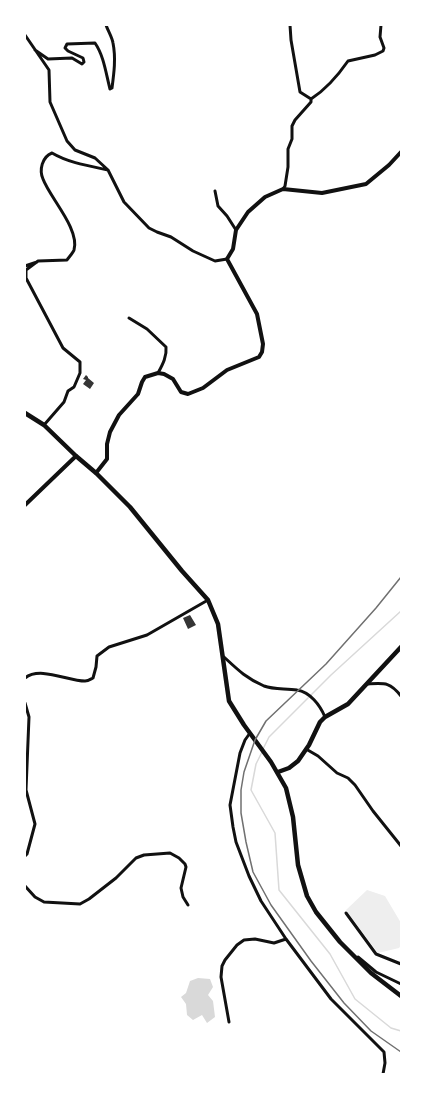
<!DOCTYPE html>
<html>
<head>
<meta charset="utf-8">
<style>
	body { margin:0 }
	#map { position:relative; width:426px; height:1099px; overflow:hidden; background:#fff; font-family:Lora,serif }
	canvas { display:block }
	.frame { position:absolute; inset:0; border:26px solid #fff; pointer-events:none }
</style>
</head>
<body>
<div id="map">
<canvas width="426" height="1099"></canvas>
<div class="frame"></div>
</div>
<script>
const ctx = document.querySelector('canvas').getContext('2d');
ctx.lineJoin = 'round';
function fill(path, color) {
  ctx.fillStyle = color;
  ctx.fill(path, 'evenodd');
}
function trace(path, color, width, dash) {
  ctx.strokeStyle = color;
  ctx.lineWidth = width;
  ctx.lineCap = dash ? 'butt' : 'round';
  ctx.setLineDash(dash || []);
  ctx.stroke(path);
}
fill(new Path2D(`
	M 367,890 L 385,896 L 401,923 L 401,945 L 399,948 L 378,953 L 346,910 Z`), '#eee');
fill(new Path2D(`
	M 198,978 L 210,979 L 213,987 L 208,995 L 213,1001 L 215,1017 L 207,1023 L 202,1015 L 193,1020 L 187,1015 L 186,1004 L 181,997 L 186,993 L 190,981 Z`), '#d9d9d9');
trace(new Path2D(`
	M 263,749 L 269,737 L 331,675 L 401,611
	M 262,752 L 256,764 L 251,790 L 275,833 L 279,890 L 330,954 L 355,999 L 391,1028 L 401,1031`), '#d9d9d9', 1.5);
fill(new Path2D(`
	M 86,375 L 88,377 L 88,378 L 94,383 L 90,389 L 83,384 L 86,380 L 83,379 Z
	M 190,615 L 196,625 L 188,629 L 183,618 Z`), '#353535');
trace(new Path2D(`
	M 290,25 L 291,40 L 300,92 L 311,99
	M 25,35 L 49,70 L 50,102 L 67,141 L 75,150 L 95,158 L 108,170 L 124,202 L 149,228 L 157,232 L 171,237 L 193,251 L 215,261 L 227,259
	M 35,50 L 48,59 L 72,58 L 82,64 L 84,62 L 83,58 L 68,51 L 65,48 L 67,44 L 95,43 C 104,56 106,74 110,89 L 112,88 C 114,73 116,58 113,43 C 112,37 108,31 106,25
	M 283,189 L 285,186 L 288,167 L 288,149 L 292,139 L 292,126 L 295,120 L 311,102 L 311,99 C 325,90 339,74 348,61 L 375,55 L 383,51 L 384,48 L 380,37 L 381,25
	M 215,191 L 218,206 L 227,216 L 236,230
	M 25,266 L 37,262
	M 129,318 L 147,329 L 166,347 C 167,356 163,364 158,373
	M 44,425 L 64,402 L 68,391 L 74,387 L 80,373 L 80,362 L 63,348 L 26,278 L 26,270 L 38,261 L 67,260 C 69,257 73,253 74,250 C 80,229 50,198 43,179 C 39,170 42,157 52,153 C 69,163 89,166 108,170
	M 224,657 C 238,670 246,678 264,686 C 274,690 286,688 297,690 C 310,692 320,705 325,717
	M 25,678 C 40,666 68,681 85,681 C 88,681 91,679 93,678 L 96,667 L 97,656 L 109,647 L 147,635 L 208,600
	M 368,684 C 385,683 390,682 401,696
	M 25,703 L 29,717 L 26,790 L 35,824 L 27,854 L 25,856
	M 250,733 L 245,740 L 240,753 L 230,805 L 233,827 L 236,842 L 249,876 L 261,901 L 286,939 L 331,999 L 384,1052 L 385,1063 L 383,1074
	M 306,749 L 318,756 L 337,773 L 348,778 L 355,785 L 373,811 L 401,846
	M 25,886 L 35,897 L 44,902 L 80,904 L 89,899 L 116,878 L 136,858 L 144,855 L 170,853 L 179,858 L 185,864 L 186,867 L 181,888 L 183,897 L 188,905
	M 346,913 L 376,954 L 401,964
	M 358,957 L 376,972 L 401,984
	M 229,1022 L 221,977 L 222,966 L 225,960 L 237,945 L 244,940 L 255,939 L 274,943 L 286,939`), '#111', 3);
trace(new Path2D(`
	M 96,473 L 107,459 L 107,444 L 110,432 L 119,415 L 138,394 L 142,382 L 145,377 L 158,373 L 164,374 L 173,379 L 181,392 L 188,394 L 203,388 L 227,370 L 259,357 L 262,352 L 263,344 L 257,314 L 227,259 L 233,249 L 236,230 L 248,212 L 265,197 L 283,189 L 322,193 L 366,184 L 389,165 L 401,152
	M 25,505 L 76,456`), '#111', 4);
trace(new Path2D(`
	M 278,772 L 289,768 L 298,761 L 309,745 L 320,722 L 325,717 L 348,704 L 401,647`), '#111', 4.5);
trace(new Path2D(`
	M 25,413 L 44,425 L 76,456 L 96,473 L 130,507 L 182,571 L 208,600 L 218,624 L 229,701 L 244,725 L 271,762 L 286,788 L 293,817 L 298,865 L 307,896 L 316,912 L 340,942 L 371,973 L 401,996`), '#111', 4.5);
trace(new Path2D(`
	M 401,577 L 376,608 L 326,664 L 266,721 L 255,740 L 244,772 L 241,790 L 241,813 L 246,842 L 253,872 L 271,905 L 311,961 L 344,1003 L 371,1031 L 401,1052`), '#707070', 1.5);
</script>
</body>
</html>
